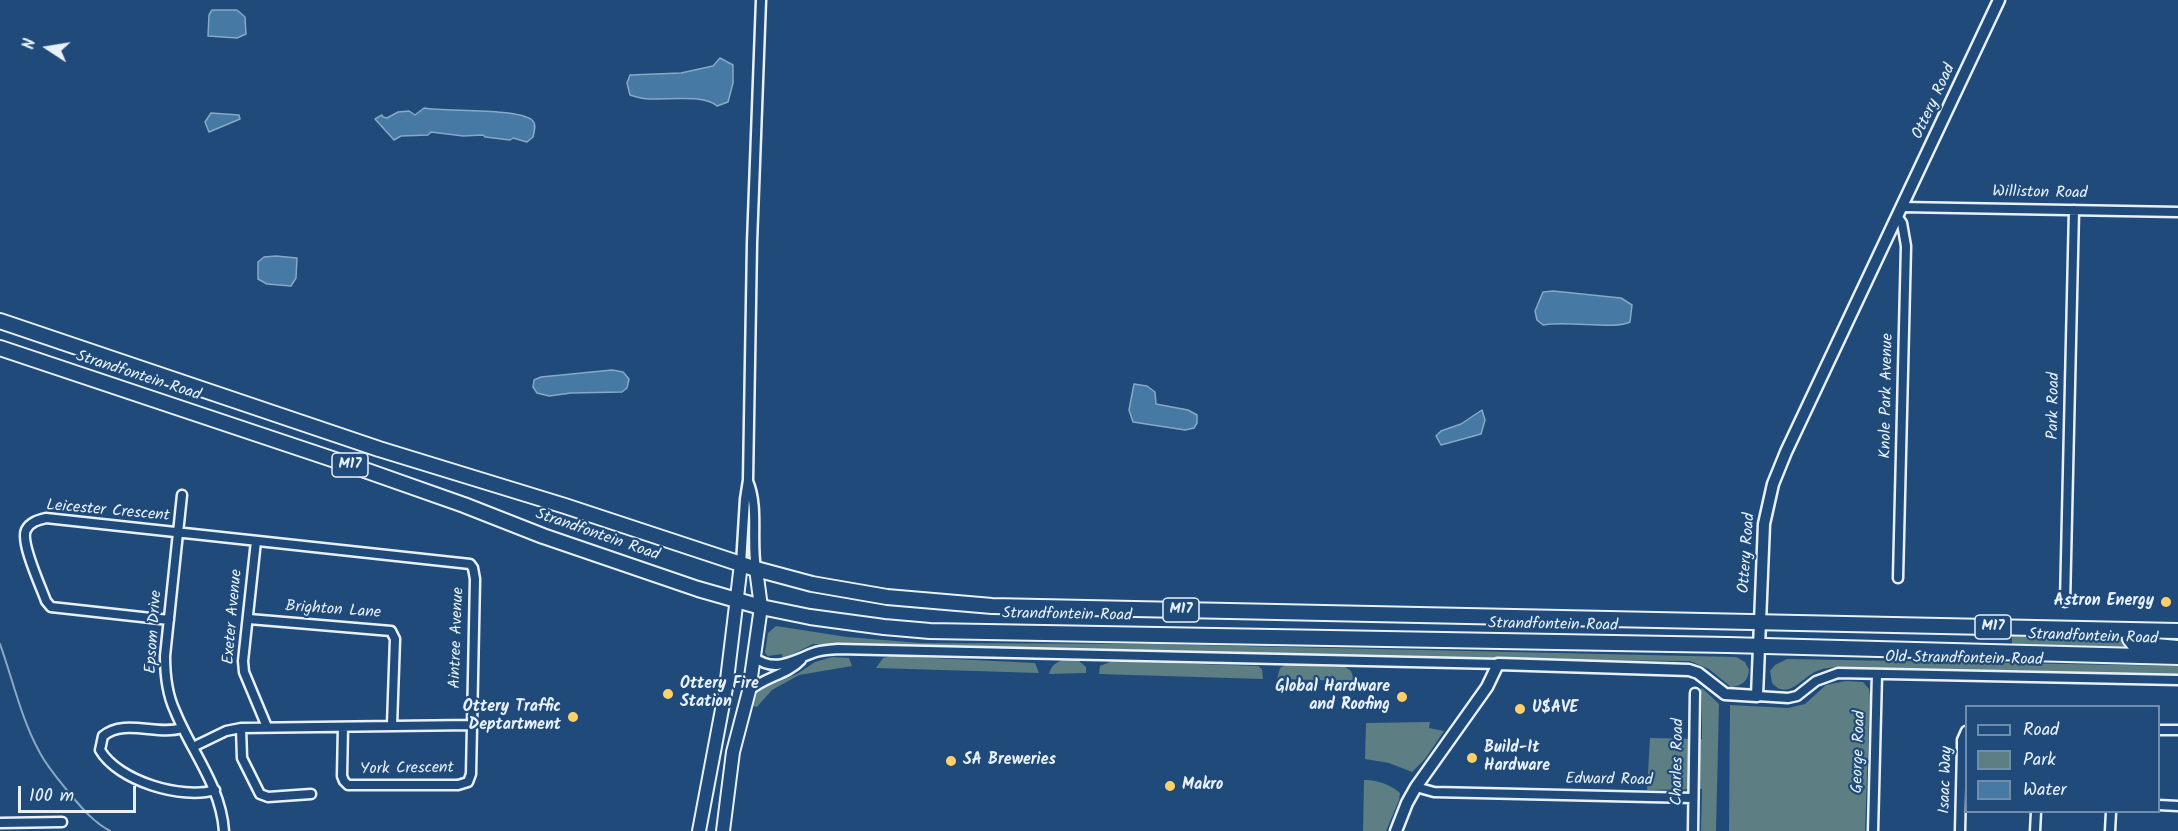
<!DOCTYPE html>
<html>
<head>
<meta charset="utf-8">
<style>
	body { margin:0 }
	#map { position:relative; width:2178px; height:831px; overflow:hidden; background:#1f4a7a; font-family:Kalam,sans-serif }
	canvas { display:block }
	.legend { position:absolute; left:1965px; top:705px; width:195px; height:108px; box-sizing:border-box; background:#1f4a7a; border:2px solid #6f8dac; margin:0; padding:8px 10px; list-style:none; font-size:18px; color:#e8f1f8 }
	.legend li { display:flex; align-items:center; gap:12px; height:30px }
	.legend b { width:30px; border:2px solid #6f8dac }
	.north { position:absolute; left:18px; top:18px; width:60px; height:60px; -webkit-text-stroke:4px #1f4a7a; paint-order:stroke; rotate:282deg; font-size:16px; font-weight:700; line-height:24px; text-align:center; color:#e8f1f8 }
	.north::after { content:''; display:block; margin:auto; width:21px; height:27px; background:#e8f1f8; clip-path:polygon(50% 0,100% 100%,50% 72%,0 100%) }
	.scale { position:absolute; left:18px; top:786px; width:118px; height:27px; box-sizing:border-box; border:3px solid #e8f1f8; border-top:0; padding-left:8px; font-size:18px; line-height:21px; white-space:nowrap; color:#e8f1f8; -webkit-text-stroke:4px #1f4a7a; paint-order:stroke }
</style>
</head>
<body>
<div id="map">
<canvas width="2178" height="831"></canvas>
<ul class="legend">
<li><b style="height:8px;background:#1f4a7a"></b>Road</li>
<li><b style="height:16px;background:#5d7e83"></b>Park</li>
<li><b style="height:16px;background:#4679a3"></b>Water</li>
</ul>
<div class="north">N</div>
<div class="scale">100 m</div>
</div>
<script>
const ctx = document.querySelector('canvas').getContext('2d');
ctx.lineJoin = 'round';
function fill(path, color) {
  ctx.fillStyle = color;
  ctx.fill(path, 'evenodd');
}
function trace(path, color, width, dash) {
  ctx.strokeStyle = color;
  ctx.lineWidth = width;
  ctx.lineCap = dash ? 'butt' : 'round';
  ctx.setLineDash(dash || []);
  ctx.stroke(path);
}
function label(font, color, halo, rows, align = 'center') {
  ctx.font = font + ' Kalam,sans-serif';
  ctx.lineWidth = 4.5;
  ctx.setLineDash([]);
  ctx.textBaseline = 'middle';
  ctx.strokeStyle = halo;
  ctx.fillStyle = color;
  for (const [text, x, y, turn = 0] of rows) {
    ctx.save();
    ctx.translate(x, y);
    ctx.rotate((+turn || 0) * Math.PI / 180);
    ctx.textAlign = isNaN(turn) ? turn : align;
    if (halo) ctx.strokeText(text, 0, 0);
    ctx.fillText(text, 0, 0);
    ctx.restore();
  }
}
fill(new Path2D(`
	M 776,626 L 847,637 L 921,643 L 1153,644 L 1736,657 L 1745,662 L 1749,670 C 1748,681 1742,686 1731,687 L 1709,669 L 1690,661 L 1560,660 L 813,644 L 783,659 L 782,654 L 768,656 L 765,653 L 768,633 Z
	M 2012,635 L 2125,637 L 2150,651 L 2012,646 Z
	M 891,656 L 1035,663 L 1039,673 L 876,668 L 883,658 Z
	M 832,657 L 849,658 L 852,666 L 799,675 L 772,690 L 757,707 L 753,706 L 757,693 L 766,687 L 797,674 L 815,662 Z
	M 1787,659 L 2178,666 L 2178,675 L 2113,675 L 1840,667 C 1832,667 1824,668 1817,671 C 1801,678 1788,701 1772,683 L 1770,671 L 1775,665 Z
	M 1063,660 L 1078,660 L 1086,667 L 1086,673 L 1049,674 C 1051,666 1056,662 1063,660 Z
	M 1112,661 L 1258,666 L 1262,669 L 1263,679 L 1099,674 L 1100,666 Z
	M 1285,665 L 1345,667 L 1351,671 L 1353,677 L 1357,679 L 1357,681 L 1277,679 L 1280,668 Z
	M 1846,681 L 1863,682 L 1869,689 L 1870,696 L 1865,831 L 1729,831 L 1730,705 L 1788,708 L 1805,704 L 1826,685 Z
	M 1702,688 L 1719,704 L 1716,831 L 1701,831 L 1702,789 L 1647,790 L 1650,738 L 1702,739 L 1702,695 L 1700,689 Z
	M 1430,722 L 1429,728 L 1444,731 L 1425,759 L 1412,772 L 1389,763 L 1365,759 L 1366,723 Z
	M 1364,780 C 1375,779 1392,785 1400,793 L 1399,800 L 1386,831 L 1363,831 Z`), '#5d7e83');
const water = new Path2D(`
	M 212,10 L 237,10 L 245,17 L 246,34 L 237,38 L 208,36 L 209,15 Z
	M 720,58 L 733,65 L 733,83 L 728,102 L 717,106 C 704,94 666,100 649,99 C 642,99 636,97 630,95 L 627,83 L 630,75 L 681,73 L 713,66 Z
	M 424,108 C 446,112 517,108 532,120 C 537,124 534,132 533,137 L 527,142 L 513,138 L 510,140 L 485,137 L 483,135 L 463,136 L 431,132 L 428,135 L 401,136 L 394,140 L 375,119 L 382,115 L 383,117 L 387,118 L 398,112 L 409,111 L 415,115 Z
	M 211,113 L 239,115 L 240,119 L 209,132 L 205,122 Z
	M 276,256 L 297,258 L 296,278 L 291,286 L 267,284 L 258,279 L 258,262 L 264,257 Z
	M 1553,291 L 1621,298 L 1632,305 L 1630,322 C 1615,330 1567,320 1543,325 L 1537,320 L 1535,311 L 1543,292 Z
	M 612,370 L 623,372 L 629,379 L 627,388 L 622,392 L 571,393 L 549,396 L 537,393 L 533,387 L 534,380 L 541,377 Z
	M 1134,384 L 1147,386 L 1155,392 L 1156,404 L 1188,410 L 1197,415 L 1197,423 L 1194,428 L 1185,430 L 1133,422 L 1129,410 Z
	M 1482,410 L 1485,420 L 1481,434 L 1441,445 L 1436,436 L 1441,431 L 1461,424 Z`);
fill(water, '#4679a3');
trace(water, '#87a9c5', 1.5);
trace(new Path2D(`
	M 0,644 C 13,680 21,719 40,753 C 48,768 59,780 70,794 C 82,808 93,822 110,831`), '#87a9c5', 2);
const minor = new Path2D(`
	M 1902,207 L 2178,212
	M 1897,216 L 1902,223 L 1906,246 L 1898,578
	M 748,481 C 759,507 751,540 756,569
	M 182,495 L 165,656 C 165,675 167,694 175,711 C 191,751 221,786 224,831
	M 256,541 L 243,661 L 244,672 L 267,727
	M 741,564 L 745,499 L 748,480 L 752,243 L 761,0
	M 2065,602 L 2074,210
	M 249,619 L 391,631 L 395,639 L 392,725
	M 169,620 L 51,607 L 46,601 C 41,587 20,542 26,530 C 30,522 38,520 46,518 L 470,564 L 473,568 L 475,579 L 471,774 L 468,782 L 458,785 L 348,785 L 344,781 L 342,776 L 343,727
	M 754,657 C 774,673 792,661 813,653 C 821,650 829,650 838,649 L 1498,664
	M 749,691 C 764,677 787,675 801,660
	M 1757,696 L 1788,698 L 1797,696 L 1816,681 L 1838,673 L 2178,680
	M 182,728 C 158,736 124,718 103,736 L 100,750 C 118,781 182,800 215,790
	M 241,728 L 242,758 L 260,794 L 268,797 L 311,794
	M 2158,730 L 2178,730
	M 193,747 L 226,731 L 241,728 L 471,725
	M 1416,787 L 1434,792 L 1693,798
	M 2158,805 L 2178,806
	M 0,823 L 62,822
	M 1693,831 L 1695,693
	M 1873,831 L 1877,674
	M 1960,831 L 1962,748 L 1962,740 L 1966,731
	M 2035,831 L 2036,812
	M 2110,831 L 2111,812`);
const tertiary = new Path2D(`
	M 1396,831 L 1407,803 L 1416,787 L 1487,687 L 1498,664 L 1689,670 L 1698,673 L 1725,694 L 1757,696 L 1764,524 L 1773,484 L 1786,452 L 1999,0`);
const secondary = new Path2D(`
	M 699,831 L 726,688 L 741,564
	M 723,831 L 733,752 L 749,691 L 761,607 L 756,569`);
const primary = new Path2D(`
	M 0,321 L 379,449 L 565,506 L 756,569 L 812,584 L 887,597 L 992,606 L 2178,631
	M 0,348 L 359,468 L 464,505 L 543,536 L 698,589 L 761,607 L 810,617 L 884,627 L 930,631 L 1728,645 L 2178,657
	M 2129,630 L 2130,639 L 2134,644 L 2178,648`);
trace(minor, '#e8f1f8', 13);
trace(tertiary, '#e8f1f8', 15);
trace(secondary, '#e8f1f8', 16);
trace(primary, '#e8f1f8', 18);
trace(minor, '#1f4a7a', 8);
trace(tertiary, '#1f4a7a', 10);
trace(secondary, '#1f4a7a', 12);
trace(primary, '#1f4a7a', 14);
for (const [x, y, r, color] of [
	[2166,602,6,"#ffd166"],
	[668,694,6,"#ffd166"],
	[1402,697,6,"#ffd166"],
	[1520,709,6,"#ffd166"],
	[573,717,6,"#ffd166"],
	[1472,758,6,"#ffd166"],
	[951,761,6,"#ffd166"],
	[1170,786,6,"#ffd166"]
]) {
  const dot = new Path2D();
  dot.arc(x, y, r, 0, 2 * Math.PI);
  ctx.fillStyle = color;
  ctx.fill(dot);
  trace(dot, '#1f4a7a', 2);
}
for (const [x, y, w] of [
	[350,465,36],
	[1181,610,36],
	[1993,627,36]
]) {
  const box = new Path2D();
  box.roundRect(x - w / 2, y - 12, w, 24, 4.5);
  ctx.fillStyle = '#1f4a7a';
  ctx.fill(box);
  trace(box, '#e8f1f8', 1.5);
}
label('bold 15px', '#e8f1f8', null, [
	["M17",350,465],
	["M17",1181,610],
	["M17",1993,627]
]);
label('16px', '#e8f1f8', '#1f4a7a', [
	["Ottery Road",1935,102,-65],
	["Williston Road",2040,194,1],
	["Strandfontein Road",138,377,18],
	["Knole Park Avenue",1888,396,-89],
	["Park Road",2055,406,-89],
	["Leicester Crescent",108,512,5],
	["Strandfontein Road",597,536,19],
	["Ottery Road",1748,553,-86],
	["Brighton Lane",333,611,4],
	["Strandfontein Road",1067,616,1],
	["Exeter Avenue",234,617,-85],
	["Strandfontein Road",1553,626,1],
	["Epsom Drive",155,632,-86],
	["Aintree Avenue",458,638,-88],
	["Strandfontein Road",2093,638,2],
	["Old Strandfontein Road",1964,660,1],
	["George Road",1860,752,-88],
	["Charles Road",1679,762,-89],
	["York Crescent",407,770,-1],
	["Isaac Way",1947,780,-88],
	["Edward Road",1609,781,1]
]);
label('bold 16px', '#e8f1f8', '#1f4a7a', [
	["Astron Energy",2154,602,"right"],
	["Ottery Fire",680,685],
	["Station",680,703],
	["Global Hardware",1390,688,"right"],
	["and Roofing",1390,706,"right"],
	["Ottery Traffic",561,708,"right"],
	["Deptartment",561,726,"right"],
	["U$AVE",1532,709],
	["Build-It",1484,749],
	["Hardware",1484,767],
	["SA Breweries",963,761],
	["Makro",1182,786]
], 'left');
</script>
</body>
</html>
